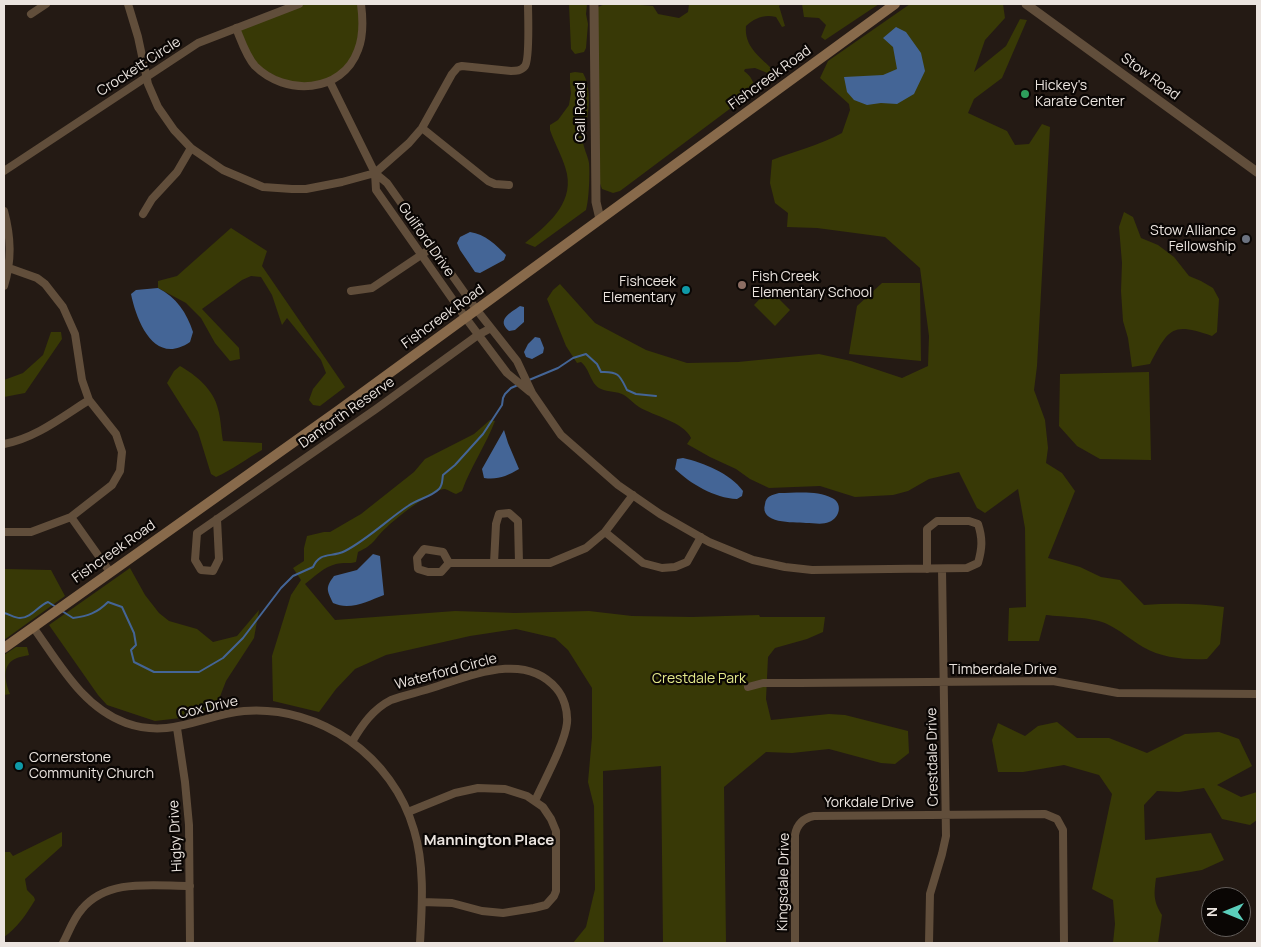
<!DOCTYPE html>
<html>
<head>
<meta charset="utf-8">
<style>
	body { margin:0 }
	#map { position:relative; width:1261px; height:947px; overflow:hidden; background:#241a14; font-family:Manrope,sans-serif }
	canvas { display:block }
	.frame { position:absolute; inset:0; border:5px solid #ebe4df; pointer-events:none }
	.north { position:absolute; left:1201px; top:887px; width:50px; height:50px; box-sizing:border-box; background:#0a0604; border:1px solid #645f5c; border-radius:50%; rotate:270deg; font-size:14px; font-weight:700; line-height:20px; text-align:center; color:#ebe4df }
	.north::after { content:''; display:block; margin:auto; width:18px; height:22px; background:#5bcebb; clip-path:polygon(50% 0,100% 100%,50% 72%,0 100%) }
</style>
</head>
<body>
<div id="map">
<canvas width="1261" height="947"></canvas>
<div class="frame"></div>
<div class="north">N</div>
</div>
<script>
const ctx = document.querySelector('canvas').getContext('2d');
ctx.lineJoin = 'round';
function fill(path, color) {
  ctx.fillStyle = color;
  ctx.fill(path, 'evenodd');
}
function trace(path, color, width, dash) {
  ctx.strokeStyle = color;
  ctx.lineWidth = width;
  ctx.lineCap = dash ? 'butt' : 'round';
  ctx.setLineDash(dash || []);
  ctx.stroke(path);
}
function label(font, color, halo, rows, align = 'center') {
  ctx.font = font + ' Manrope,sans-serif';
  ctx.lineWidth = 4.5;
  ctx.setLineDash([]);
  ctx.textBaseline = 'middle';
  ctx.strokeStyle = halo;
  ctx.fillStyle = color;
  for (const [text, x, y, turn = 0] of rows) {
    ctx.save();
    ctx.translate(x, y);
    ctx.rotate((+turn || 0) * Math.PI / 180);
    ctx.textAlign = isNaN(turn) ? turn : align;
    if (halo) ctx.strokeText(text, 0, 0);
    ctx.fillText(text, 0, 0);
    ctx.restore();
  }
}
fill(new Path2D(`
	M 299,4 L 361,4 L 358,51 L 330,82 L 293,86 L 254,64 L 236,28 Z
	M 569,4 L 587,4 L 586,14 L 588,24 L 586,48 L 584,52 L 575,54 L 571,49 Z
	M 605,4 L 629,4 L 653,6 L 658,14 L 679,18 L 688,12 L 689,4 L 781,4 L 779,6 L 785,26 L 782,27 L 776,17 C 764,14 755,18 746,26 C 744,46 759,56 771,68 L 770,74 L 755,68 L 745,69 L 744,71 C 751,76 754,82 755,90 L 620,191 L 613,193 L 602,189 L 598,178 L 598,7 Z
	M 802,4 L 879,4 L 825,40 L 821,37 L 826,25 L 819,18 L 804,17 Z
	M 910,4 L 1003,4 L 1005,18 L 985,40 L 974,72 L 1006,46 L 1020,19 L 1027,20 L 1002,78 L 974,99 L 968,113 L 1007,131 L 1015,145 L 1029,144 L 1042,124 L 1050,127 L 1037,366 L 1034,390 L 1045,420 L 1048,448 L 1046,463 L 1062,473 L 1075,491 L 1048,558 L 1080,567 L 1101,577 L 1120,580 L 1144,605 C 1170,603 1197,603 1224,607 L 1220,644 L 1207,659 C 1186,660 1162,658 1143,647 C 1131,640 1120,630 1107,624 C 1094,617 1062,617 1046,615 L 1039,641 L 1008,641 L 1009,608 L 1026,607 L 1025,528 L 1018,489 L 985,513 L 977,508 L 959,472 L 929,479 L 908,491 L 893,495 L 855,497 L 820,486 L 769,488 L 750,479 L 736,469 L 710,457 L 687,444 L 691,438 C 684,422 654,416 639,407 C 634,404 629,398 624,395 C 617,391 608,392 601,389 C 590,384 590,369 581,362 L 577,363 L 566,346 L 547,299 L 553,290 L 560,284 L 595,323 L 646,350 L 687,363 L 738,362 L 819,354 L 851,361 L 902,378 L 928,366 L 929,336 L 920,268 L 885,237 L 817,228 L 787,227 L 788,213 L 775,203 L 770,183 L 772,160 C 795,151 820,145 842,133 L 850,110 L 849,104 L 820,78 L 828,61 Z
	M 575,72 L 583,73 C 590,85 590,105 587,119 C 585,126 582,133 583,141 C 583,147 588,156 589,163 C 590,174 589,200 586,210 L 535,247 L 525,243 C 546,226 573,205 567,174 C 564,159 555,145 550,130 L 550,125 L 558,120 L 569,105 L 571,93 L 570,84 L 570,73 Z
	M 1124,212 L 1133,217 L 1141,238 L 1158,245 L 1174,257 L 1189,276 L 1201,281 L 1213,288 L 1219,299 L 1217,332 L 1212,336 C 1172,322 1169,328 1150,364 L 1132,367 L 1128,338 L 1123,321 L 1121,291 L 1122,263 L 1119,227 Z
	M 231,228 L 267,251 L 262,266 L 345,387 L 320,406 L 313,405 L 309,400 L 313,389 L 326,373 L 321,360 L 287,318 L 282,325 L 272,295 L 261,277 L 251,276 L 242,280 L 202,309 L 239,348 L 240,359 L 230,361 L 215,343 L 201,318 L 186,303 L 158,288 L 158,281 L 177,276 Z
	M 882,283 L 920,283 L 921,361 L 849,354 L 857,306 Z
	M 769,289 L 790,310 L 775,326 L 754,305 Z
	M 51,332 L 61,332 L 62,339 L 25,393 L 4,397 L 4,380 L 23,373 L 43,355 Z
	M 180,366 C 196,375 214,390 218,409 C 221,419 221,431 223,441 L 262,443 L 262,450 C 246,459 232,470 216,477 L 211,474 L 198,432 L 167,383 L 174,371 Z
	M 1149,372 L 1151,460 L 1100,459 L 1077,446 L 1059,426 L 1060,374 Z
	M 490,420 L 495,421 C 486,445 471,466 462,491 L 456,494 C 453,493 448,490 445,489 C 433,489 396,518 387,527 C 374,538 376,544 358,552 L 356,562 C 350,564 343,562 336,564 C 324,567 315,576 305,584 L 335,620 L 455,611 L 515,613 L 589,611 L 632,616 L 692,617 L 759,615 L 760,617 L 825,617 L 823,632 L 807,639 L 775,648 L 768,657 L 766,699 L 771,720 L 829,714 L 845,715 L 908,731 L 909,753 L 895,764 L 881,763 L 829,749 L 792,753 L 766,752 L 724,787 L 726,942 L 663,943 L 661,766 L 603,771 L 604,943 L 573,943 L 586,927 L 595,889 L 594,806 L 588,782 L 592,737 L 592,688 L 568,650 L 555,638 L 516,629 L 470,636 L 386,655 L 355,669 L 336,689 L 319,712 L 273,701 L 272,656 L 291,595 L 301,580 L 293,568 L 304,561 L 304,548 L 307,536 L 324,532 L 330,532 L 361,514 L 414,472 L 425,459 L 474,434 Z
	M 130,568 L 145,595 L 159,613 L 169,621 L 197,629 L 213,642 L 237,636 L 259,610 L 254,638 L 226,681 L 216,707 L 189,717 L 155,721 L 107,705 L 98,695 L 49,625 Z
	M 4,569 L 51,570 L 65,596 L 4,640 Z
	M 16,647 L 27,647 L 29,655 C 25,656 18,657 13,660 C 1,668 6,684 10,694 L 4,695 L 4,655 Z
	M 1057,722 L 1077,738 L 1109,738 L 1147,753 L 1185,734 L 1219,732 L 1239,739 L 1252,766 L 1217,785 L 1241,797 L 1257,792 L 1257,820 L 1250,825 L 1222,819 L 1204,788 L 1179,792 L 1157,791 L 1144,805 L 1145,840 L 1211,833 L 1224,860 L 1202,870 L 1156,878 C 1154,894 1153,901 1162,915 L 1158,943 L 1113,943 L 1115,924 L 1113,900 L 1092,889 L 1112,794 L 1099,775 L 1064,765 L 1023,772 L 998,772 L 992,740 L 998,723 L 1025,736 L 1038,726 Z
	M 62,832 L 62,846 L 25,879 L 27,890 L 34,897 L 35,900 C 26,915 17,928 4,937 L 4,852 L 10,852 L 13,856 Z`), '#383906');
fill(new Path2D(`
	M 896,27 L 906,32 L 921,53 L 925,71 L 914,94 L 897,104 L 881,103 L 867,105 L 854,100 L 847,92 L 844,77 L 883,75 L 897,69 L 893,47 L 883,38 Z
	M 470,232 C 485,234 496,245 506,255 L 504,260 L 480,273 L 475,272 L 460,250 L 457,243 L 460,237 Z
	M 158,288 C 176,297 187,313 193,332 L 190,342 C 155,366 137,323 131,294 L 136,290 Z
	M 520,306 L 524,307 L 524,322 L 515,330 L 509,331 C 496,320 510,313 520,306 Z
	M 535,337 L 540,338 L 544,348 L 543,353 L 532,359 L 526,357 L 524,352 L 528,344 Z
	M 504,430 L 508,443 L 519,469 C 507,476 498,480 484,478 L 482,469 Z
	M 683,458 C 704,463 730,473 743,491 L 742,496 L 737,499 C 714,498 691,484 675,469 L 677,459 Z
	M 779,493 C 796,493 817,490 832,498 C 843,503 840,518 829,522 C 823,525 813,523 806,523 C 793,522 759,524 765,504 C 766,496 772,495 779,493 Z
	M 373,554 L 380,556 L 384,595 C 368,601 350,611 333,603 C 327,590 325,588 334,576 L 357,570 Z`), '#446596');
trace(new Path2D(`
	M 529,380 L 558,368 L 573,358 L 586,354 L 597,364 L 601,372 C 619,371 620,376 627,390 L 636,394 L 656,396
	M 62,611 L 73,618 C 88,616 97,613 108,602 L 122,607 L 134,633 L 136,645 L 131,650 L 134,662 L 154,672 L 199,672 L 223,658 L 243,638 L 281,588 L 293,576 L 313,567 C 320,551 331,558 345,551 C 368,539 387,520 408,506 C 418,499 431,497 439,489 C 443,485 442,480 443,475 L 455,465 L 483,434 L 502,405 L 503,398 L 505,394 L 511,388 L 518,385
	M 4,613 C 9,614 15,618 20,618 C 31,618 38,606 48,602 L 56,607`), '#446596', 2);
trace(new Path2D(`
	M 128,4 L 138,37 L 148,84 L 158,107 L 174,130 L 191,148 L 223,170 L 263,187 L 292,189 L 306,189 L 342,182 L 375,173 L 409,143 L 422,128 L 452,74 L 458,67 L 462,66 L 511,71 C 516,71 521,71 525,66 C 530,59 528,15 528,4
	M 31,14 L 46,4
	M 236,28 C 241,40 246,56 255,66 C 285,96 342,94 358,50 C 364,35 363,19 361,4
	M 330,82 L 375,173 L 376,190 L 465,317 L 507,373 L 530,392
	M 422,128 L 488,181 L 495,184 L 509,185
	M 4,171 L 198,43 L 299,4
	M 375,173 L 387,183 L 476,309 L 517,361 L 532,393 L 561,435 L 618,485 L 660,514 L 709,542 L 753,560 L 785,567 L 812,570 L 967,568 L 978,563 C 982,549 983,539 978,524 L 969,521 L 937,521 L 927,529 L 927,569
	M 4,211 C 11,237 12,260 4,286
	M 143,214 L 152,199 L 177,172 L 191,148
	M 351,291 L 372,288 L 433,247
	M 4,444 C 36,438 62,417 89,400
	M 71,517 L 110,572
	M 217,519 L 219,559 L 213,571 L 201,570 L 195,560 L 197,533 L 376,409 L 478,335 L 491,328
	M 4,532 L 31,532 L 71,517 L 112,485 L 120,471 L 122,452 L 116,434 L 89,400 L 82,380 L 75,334 L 63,307 L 45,284 L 37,278 L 9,268
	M 605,532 L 643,563 L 662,568 L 675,567 L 687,562 L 701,537
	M 449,563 L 441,572 L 428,572 L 418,569 L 417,558 L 424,549 L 443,552 L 449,563 L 550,563 L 586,548 L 605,532 L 633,495
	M 494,563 L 496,524 L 499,514 L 509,513 L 518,521 L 519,563
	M 33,627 C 59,663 82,707 126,723 C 171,739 202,715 244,711 C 321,705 393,757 414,830 C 425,866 422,906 420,943
	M 748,687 L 763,683 L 800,683 L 1053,681 L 1118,693 L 1257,694
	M 177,728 L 185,782 L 189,825 L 190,943
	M 352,742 C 362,725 373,709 391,700 C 405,695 420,692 435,687 C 473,675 525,652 556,688 C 564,697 568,711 567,723 C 565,743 544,781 535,801
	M 408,812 L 455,793 L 478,788 L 505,789 L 527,796 L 543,807 L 551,819 L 556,831 L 556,891 L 554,896 L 546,905 L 534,908 L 503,913 L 482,911 L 452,903 L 422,902
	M 63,943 C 69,932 73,919 82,909 C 108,878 153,886 190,886
	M 795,943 L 795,835 C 797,824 803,818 814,816 L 1045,814 L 1057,819 L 1063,830 L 1064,943
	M 929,943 L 930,894 L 942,854 L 946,836 L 942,569`), '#614e3b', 8);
trace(new Path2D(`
	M 594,4 L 596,202 L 600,219
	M 1026,4 L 1257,172`), '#614e3b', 9);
trace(new Path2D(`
	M 4,648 L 339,410 L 895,4`), '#886a4b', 10);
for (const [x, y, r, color] of [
	[1025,94,5,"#2e9e5b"],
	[1246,239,5,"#6b7280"],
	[742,285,5,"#8d6e63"],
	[686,290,5,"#0f9aa8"],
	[19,766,5,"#0f9aa8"]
]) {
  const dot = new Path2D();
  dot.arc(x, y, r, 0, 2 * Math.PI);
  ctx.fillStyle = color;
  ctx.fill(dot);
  trace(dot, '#0a0604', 2);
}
label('14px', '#ebe4df', '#0a0604', [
	["Crockett Circle",139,67,-33],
	["Stow Road",1150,77,36],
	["Fishcreek Road",770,78,-36],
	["Call Road",581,112,-90],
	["Guilford Drive",426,240,55],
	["Fishcreek Road",443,317,-36],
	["Danforth Reserve",347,413,-35],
	["Fishcreek Road",114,552,-35],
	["Timberdale Drive",1003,670],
	["Waterford Circle",446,672,-15],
	["Cox Drive",208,708,-13],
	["Crestdale Drive",933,757,-91],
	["Yorkdale Drive",869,803],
	["Higby Drive",176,836,-93],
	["Kingsdale Drive",784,882,-89]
]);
label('14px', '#ebe4df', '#0a0604', [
	["Hickey's",1035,86],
	["Karate Center",1035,102],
	["Stow Alliance",1236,231,"right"],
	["Fellowship",1236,247,"right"],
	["Fish Creek",752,277],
	["Elementary School",752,293],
	["Fishceek",676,282,"right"],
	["Elementary",676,298,"right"],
	["Cornerstone",29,758],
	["Community Church",29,774]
], 'left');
label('14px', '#e3e88a', '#0a0604', [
	["Crestdale Park",699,679]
]);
label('bold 15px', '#ebe4df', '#0a0604', [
	["Mannington Place",489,841]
]);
</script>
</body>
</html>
